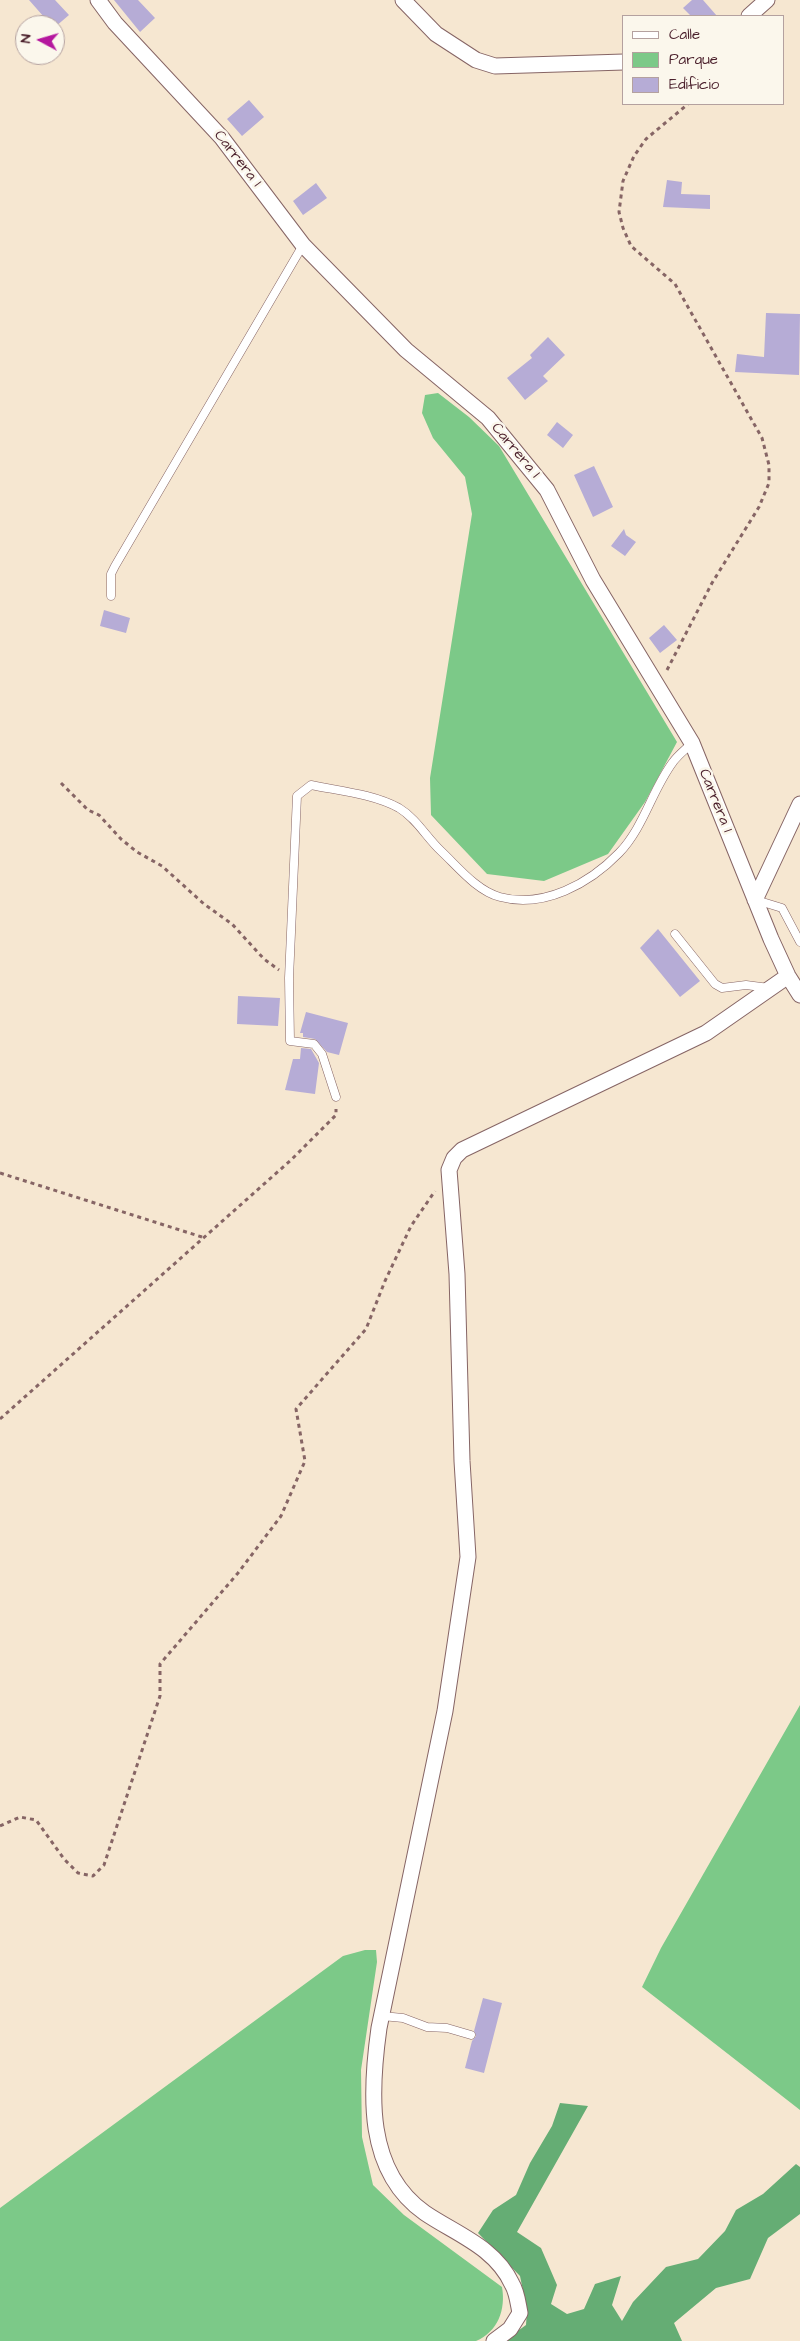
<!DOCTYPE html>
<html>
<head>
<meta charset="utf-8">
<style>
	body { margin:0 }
	#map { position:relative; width:800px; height:2341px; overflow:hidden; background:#f6e7d1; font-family:"Architects Daughter",sans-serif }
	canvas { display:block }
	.legend { position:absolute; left:622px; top:15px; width:162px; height:90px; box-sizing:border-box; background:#fbf7ec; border:1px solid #b4a19f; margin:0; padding:6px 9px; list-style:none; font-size:15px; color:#4a1f2b }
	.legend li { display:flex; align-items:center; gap:10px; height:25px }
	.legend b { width:25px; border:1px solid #b4a19f }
	.north { position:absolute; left:15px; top:15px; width:50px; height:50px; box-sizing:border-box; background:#fbf7ec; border:1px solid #b4a19f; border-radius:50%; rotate:276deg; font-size:14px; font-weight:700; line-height:20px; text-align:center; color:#4a1f2b }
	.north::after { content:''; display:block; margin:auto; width:18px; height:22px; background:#b5179e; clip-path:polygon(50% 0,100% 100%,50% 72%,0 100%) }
</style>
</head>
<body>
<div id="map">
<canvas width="800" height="2341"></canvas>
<ul class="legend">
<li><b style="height:6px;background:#fff"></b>Calle</li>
<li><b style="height:14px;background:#7cc988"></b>Parque</li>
<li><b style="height:14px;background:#b6acd6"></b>Edificio</li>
</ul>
<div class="north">N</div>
</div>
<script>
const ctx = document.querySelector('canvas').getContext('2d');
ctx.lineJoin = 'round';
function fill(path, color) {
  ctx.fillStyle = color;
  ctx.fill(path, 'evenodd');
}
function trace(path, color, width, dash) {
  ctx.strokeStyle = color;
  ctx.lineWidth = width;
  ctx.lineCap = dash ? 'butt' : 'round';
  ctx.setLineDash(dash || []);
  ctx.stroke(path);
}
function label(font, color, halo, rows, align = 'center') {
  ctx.font = font + ' "Architects Daughter",sans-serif';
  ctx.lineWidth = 5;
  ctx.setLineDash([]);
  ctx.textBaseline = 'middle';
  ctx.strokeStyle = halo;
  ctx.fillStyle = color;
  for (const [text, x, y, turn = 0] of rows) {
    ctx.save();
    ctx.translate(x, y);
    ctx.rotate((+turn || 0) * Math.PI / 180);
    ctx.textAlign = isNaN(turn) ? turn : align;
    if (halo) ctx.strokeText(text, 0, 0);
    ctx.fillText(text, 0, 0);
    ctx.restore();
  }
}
fill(new Path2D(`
	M 438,393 L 469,417 L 499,446 L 677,742 L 645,802 L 608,854 L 544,881 L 487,874 L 431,815 L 430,778 L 472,514 L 465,477 L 433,438 L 422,413 L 425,395 Z
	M 800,1705 L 800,2110 L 642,1987 L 661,1948 Z
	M 365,1950 L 376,1950 L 377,1962 L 361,2070 L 362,2137 L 373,2185 L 404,2215 L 502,2287 C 506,2309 498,2332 476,2341 L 0,2341 L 0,2208 L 343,1956 Z`), '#7cc988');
fill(new Path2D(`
	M 560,2103 L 588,2106 L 517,2232 L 541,2248 L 557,2285 L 551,2304 L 567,2314 L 584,2309 L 595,2284 L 621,2276 L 612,2305 L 622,2321 L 633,2302 L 666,2267 L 698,2259 L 725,2231 L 736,2210 L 763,2194 L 796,2164 L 800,2167 L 800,2214 L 768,2238 L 750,2279 L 716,2288 L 674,2323 L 682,2341 L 504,2341 L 526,2325 L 527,2310 L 520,2276 L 478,2233 L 493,2210 L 516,2195 L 530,2163 L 552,2126 Z`), '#65ad74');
fill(new Path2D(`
	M 29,0 L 55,0 L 69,15 L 55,27 L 55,25 L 51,25 Z
	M 114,0 L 138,0 L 155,18 L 140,32 Z
	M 692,0 L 703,0 L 717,16 L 691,16 L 683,8 Z
	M 249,100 L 264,117 L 242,136 L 227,119 Z
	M 667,180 L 682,182 L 681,194 L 710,195 L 710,209 L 663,207 Z
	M 316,183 L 327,198 L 303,215 L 293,201 Z
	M 766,313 L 800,314 L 799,375 L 735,372 L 737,354 L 764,357 Z
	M 548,337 L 565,355 L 543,376 L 548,381 L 525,400 L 507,378 L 532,358 L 530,355 Z
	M 557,422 L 573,435 L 563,448 L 547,435 Z
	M 594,466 L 613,507 L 593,517 L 574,475 Z
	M 624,529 L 626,535 L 636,542 L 625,556 L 611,546 Z
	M 104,610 L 130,618 L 126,633 L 100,626 Z
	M 664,625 L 677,640 L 660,653 L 649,638 Z
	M 658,929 L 700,981 L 680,997 L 640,948 Z
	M 238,996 L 280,998 L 278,1026 L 237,1024 Z
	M 306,1012 L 348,1023 L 339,1055 L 327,1052 L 315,1039 L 303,1037 L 303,1033 L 300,1033 Z
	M 301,1048 L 311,1049 L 319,1063 L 315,1094 L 285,1090 L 293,1059 L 300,1059 Z
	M 483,1998 L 502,2003 L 484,2073 L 465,2068 L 472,2041 L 476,2036 L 474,2031 Z`), '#b6acd6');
const service = new Path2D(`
	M 111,596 L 111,574 L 115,566 L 303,245
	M 756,900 L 782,908 L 800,942
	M 675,934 L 715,984 L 722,988 L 746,985 L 769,988
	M 336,1097 L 322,1054 L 314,1044 L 290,1041 L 289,978 L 297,796 L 311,785 C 340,791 373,794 399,808 C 417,819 426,837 441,851 C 458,867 477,891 500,897 C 544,909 590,883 619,853 C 644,827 652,790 673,762 C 678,755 686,749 692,743
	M 382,2016 L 403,2018 L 427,2027 L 447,2028 L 471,2035`);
const minor = new Path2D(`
	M 98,0 L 115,23 L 222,138 L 303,245 L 406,350 L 488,418 L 547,490 L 593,580 L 692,743 L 771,939 L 788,976 L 800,995
	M 403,0 L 436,34 L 476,60 L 495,66 L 624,62
	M 749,16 L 767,0
	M 755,900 L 800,804
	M 494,2341 L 510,2329 L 520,2313 C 518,2303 517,2292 512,2284 C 495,2247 456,2234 425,2213 C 365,2171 370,2092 379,2028 L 445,1711 L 468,1557 L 462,1461 L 457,1274 L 449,1170 L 454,1158 L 462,1150 L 706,1033 L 788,976`);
trace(service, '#866565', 9);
trace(minor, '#866565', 17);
trace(new Path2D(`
	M 667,670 L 712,583 L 759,507 L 769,483 L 769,465 L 762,438 L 675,284 L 631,246 L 623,228 L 619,212 L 623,181 L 634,156 L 646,139 L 688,104
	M 61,783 L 88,810 L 99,815 L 121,839 L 137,852 L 162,866 L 204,904 L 232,924 L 264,959 L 279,970
	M 0,1173 L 202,1237
	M 0,1419 L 291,1160 L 336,1115 L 336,1109
	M 0,1826 L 20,1817 L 36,1820 L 64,1859 L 78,1873 L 93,1876 L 104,1865 L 160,1696 L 160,1664 L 238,1573 L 281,1516 L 305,1461 L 296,1409 L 366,1329 L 385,1281 L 411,1226 L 435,1191`), '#866565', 3, [4, 4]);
trace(service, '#fff', 8);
trace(minor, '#fff', 15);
label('15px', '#4a1f2b', '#fbf7ec', [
	["Carrera 1",237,159,52],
	["Carrera 1",515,451,50],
	["Carrera 1",715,801,68]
]);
</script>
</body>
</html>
